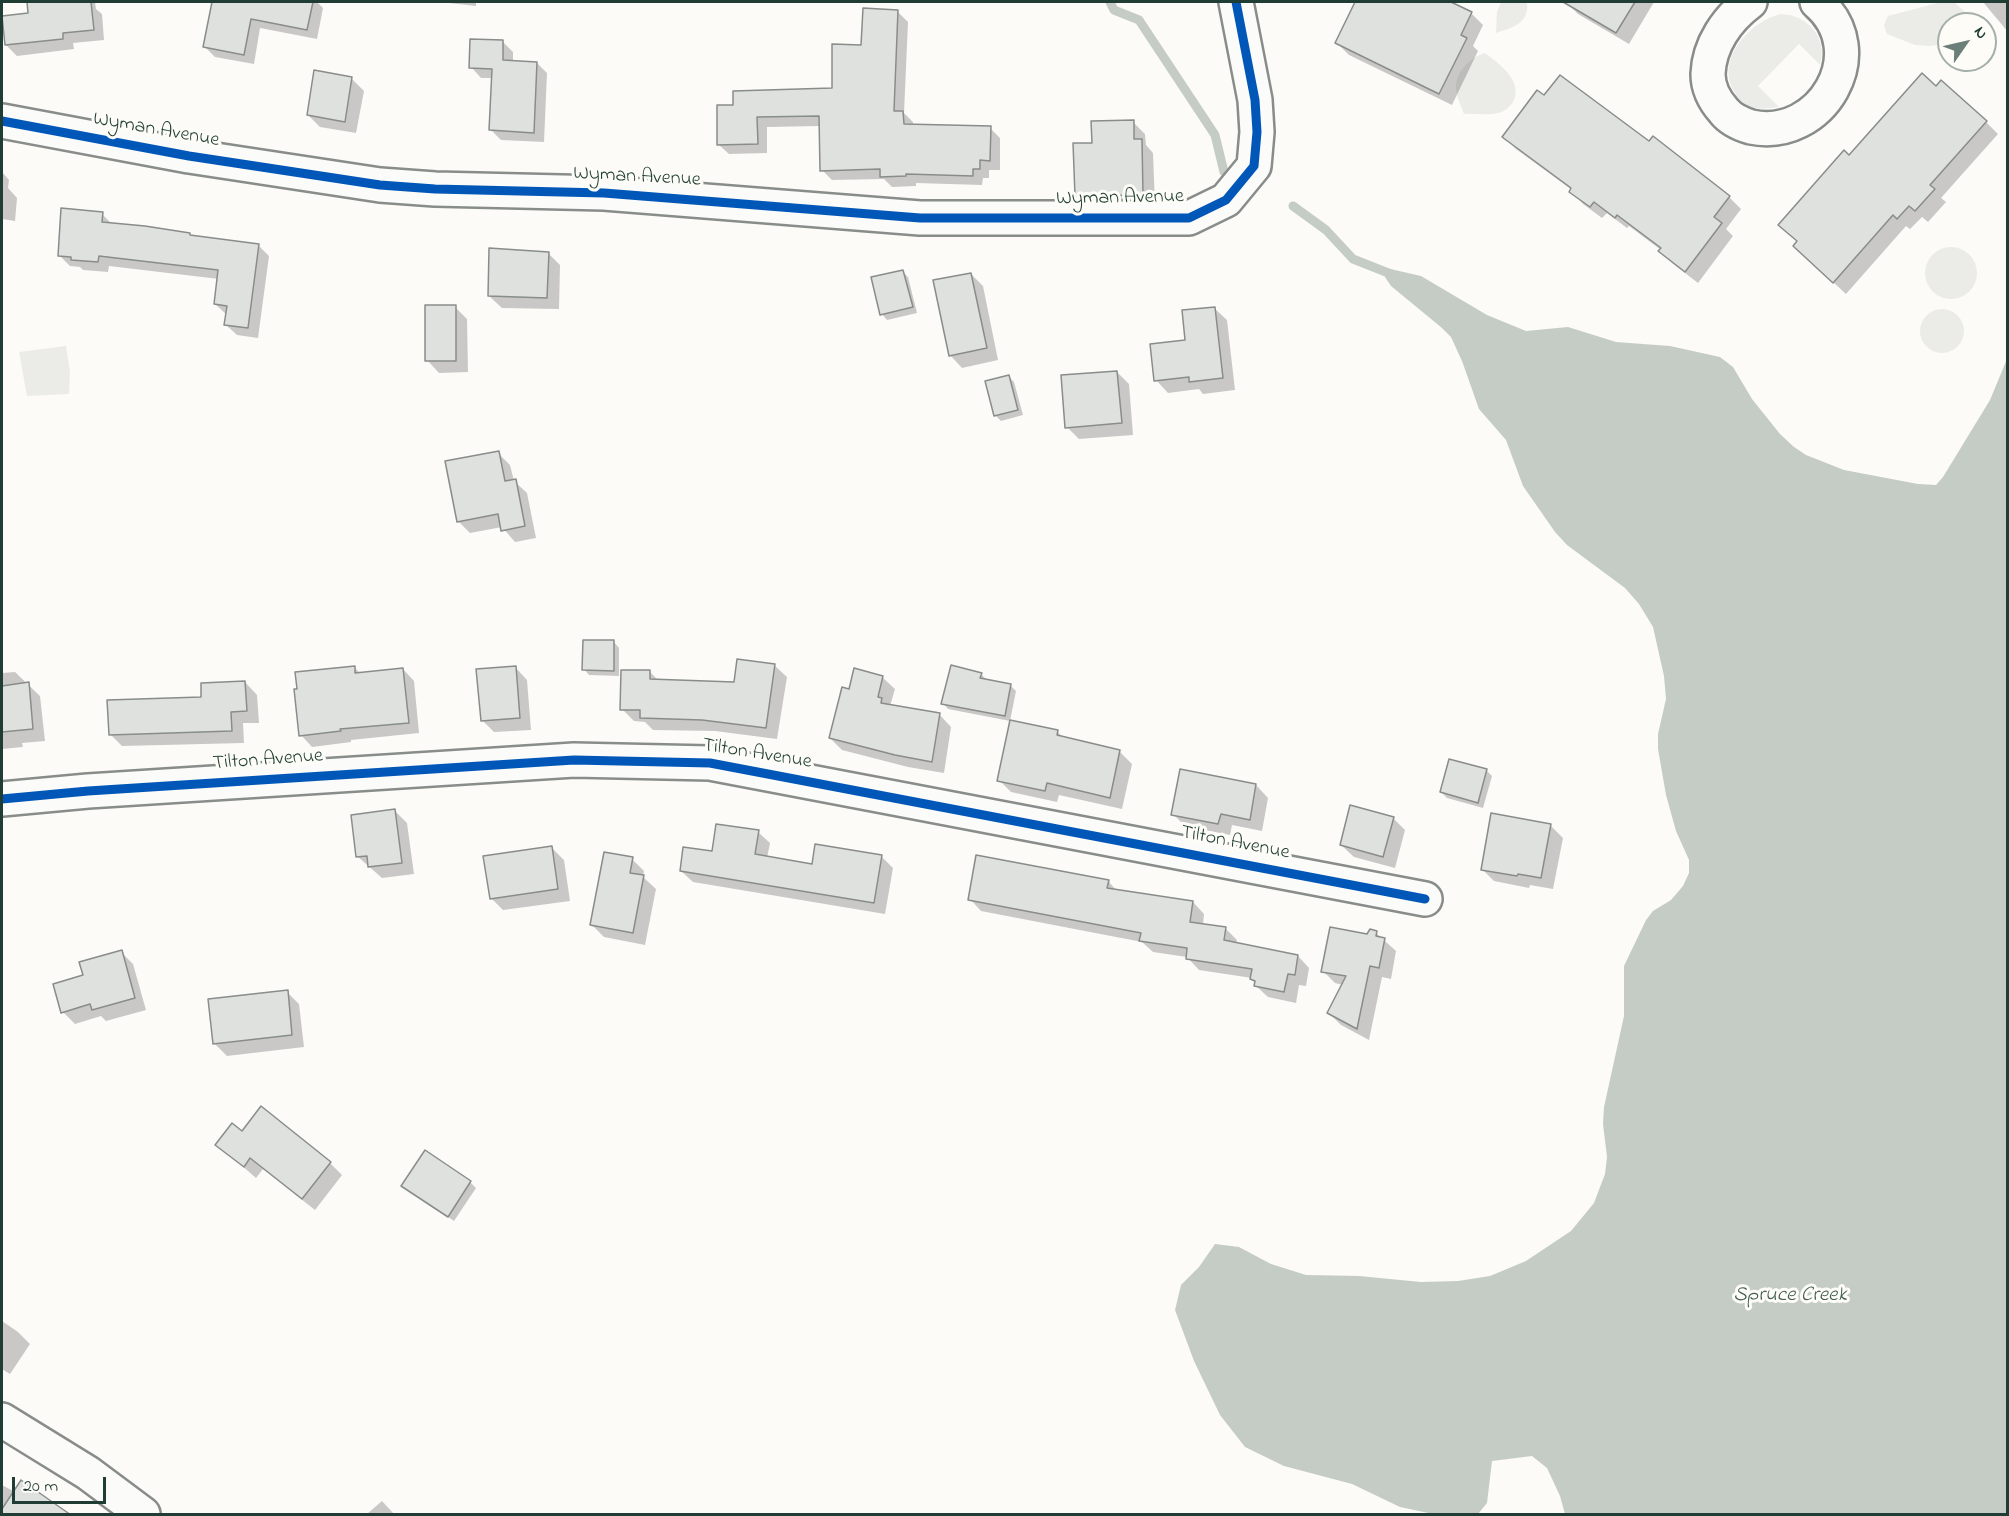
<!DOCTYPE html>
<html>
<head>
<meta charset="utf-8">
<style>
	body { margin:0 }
	#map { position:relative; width:2009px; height:1516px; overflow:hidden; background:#fcfbf8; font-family:"Indie Flower",sans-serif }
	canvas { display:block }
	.frame { position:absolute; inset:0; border:3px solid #1f3d34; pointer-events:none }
	.north { position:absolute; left:1937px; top:12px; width:60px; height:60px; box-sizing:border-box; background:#fdfcf7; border:2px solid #a4b0a9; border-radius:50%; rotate:56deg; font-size:16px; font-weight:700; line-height:24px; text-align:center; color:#1f3d34 }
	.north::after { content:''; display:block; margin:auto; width:21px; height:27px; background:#6c8079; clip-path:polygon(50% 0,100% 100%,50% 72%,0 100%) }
	.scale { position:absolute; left:12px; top:1477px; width:94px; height:27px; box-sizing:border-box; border:3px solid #1f3d34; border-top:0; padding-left:8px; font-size:18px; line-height:21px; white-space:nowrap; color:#1f3d34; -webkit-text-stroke:4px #fdfcf7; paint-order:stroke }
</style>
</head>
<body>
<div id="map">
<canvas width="2009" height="1516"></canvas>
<div class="frame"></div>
<div class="north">N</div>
<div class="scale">20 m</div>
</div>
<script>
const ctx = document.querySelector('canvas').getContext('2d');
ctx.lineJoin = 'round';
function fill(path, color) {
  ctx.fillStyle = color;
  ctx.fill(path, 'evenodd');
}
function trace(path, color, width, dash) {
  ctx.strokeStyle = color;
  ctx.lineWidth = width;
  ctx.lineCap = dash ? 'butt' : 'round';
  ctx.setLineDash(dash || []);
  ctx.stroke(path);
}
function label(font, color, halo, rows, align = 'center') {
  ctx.font = font + ' "Indie Flower",sans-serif';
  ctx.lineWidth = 6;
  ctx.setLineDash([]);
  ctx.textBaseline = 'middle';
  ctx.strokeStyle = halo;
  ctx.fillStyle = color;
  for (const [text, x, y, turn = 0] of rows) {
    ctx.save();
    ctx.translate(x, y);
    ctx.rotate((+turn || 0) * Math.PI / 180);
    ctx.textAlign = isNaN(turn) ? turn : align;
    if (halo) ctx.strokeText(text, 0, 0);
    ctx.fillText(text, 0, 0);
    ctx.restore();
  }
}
fill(new Path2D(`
	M 1501,2 L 1527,2 C 1530,23 1512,28 1496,33 L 1497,12 Z
	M 1941,2 L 1954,2 L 1966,13 L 1970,23 L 1949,24 L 1949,44 L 1930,46 L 1915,45 L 1887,34 L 1884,25 L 1888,16 Z
	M 1781,14 C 1808,15 1828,38 1820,65 L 1799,44 L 1758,86 L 1779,107 C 1770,108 1760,110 1751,107 C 1743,104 1738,99 1734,91 C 1715,60 1750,21 1781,14 Z
	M 1485,53 C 1500,64 1524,82 1513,102 C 1509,108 1504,112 1497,113 C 1487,116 1475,113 1464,114 C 1461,106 1457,98 1456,90 C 1455,72 1469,58 1485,53 Z
	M1925 273a26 26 0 1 1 52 0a26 26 0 1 1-52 0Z
	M1920 331a22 22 0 1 1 44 0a22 22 0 1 1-44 0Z
	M 66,346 L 70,372 L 69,394 L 27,396 L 19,352 Z`), '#ebece8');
fill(new Path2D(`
	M 1386,268 L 1421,276 L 1487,315 L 1526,331 L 1568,327 L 1616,342 L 1670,346 L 1720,357 L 1733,367 L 1752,399 L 1780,434 L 1794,447 L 1806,455 L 1844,470 L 1918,484 L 1936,485 L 1943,477 L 1990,400 L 2007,359 L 2007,1514 L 1565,1514 L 1560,1496 L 1547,1468 L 1532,1456 L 1492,1461 L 1487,1503 L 1478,1514 L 1433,1514 L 1400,1507 L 1352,1484 L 1284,1466 L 1245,1447 L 1220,1415 L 1194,1361 L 1175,1310 L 1181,1285 L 1199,1267 L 1215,1244 L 1239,1247 L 1271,1264 L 1306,1275 L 1359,1276 L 1421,1282 L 1458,1281 L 1490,1276 L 1526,1261 L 1571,1231 L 1594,1203 L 1605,1174 L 1607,1157 L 1603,1124 L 1604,1107 L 1624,1016 L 1624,966 L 1646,920 L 1653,911 L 1671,900 L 1683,886 L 1689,873 L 1689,860 L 1676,831 L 1666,795 L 1658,749 L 1658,734 L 1666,699 L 1664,676 L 1653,627 L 1639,604 L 1625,588 L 1567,545 L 1555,532 L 1523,486 L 1506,440 L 1479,409 L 1462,361 L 1451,337 L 1442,328 L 1391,286 L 1385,277 Z`), '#c5ccc6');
fill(new Path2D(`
	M 29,2 L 95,2 L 96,9 L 102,14 L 104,40 L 73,43 L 74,49 L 17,56 L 6,45 L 2,18 L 30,14 Z
	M 227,2 L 317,2 L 323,8 L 317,39 L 260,28 L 254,64 L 215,57 L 205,47 Z
	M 440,2 L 476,2 L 476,6 Z
	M 1357,2 L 1447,2 L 1471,13 L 1483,25 L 1473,46 L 1478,51 L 1452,105 L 1349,55 L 1337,43 Z
	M 1566,2 L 1654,2 L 1629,44 L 1578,14 Z
	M 1983,2 L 2008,2 L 2008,32 Z
	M 898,12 L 908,22 L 904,113 L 913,122 L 913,126 L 990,128 L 1000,138 L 1000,170 L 989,170 L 989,178 L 983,178 L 982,185 L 916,183 L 916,186 L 892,187 L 884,179 L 832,180 L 822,170 L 821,126 L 767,127 L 767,153 L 729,154 L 718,144 L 734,107 L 834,89 L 862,47 Z
	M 503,42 L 513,52 L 513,62 L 537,63 L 547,73 L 544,142 L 501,140 L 491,130 L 493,78 L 481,78 L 471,67 Z
	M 352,79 L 364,91 L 356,133 L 320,127 L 308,115 Z
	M 1936,88 L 1986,122 L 1998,134 L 1941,198 L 1946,202 L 1928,222 L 1922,217 L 1910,229 L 1906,226 L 1846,294 L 1807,258 L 1849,157 Z
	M 1133,122 L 1145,134 L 1146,145 L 1153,153 L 1155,206 L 1089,208 L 1077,195 L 1093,145 Z
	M 1504,137 L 1650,143 L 1729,197 L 1741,209 L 1726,229 L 1733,236 L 1698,283 L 1672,263 L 1660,251 L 1661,250 L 1629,226 L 1627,228 L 1607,213 L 1602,218 L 1583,204 L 1571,191 L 1572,190 L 1516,149 Z
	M 2,172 L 9,180 L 8,188 L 17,198 L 15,221 L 2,219 Z
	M 102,214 L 113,225 L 190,234 L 192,237 L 259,246 L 269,256 L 258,338 L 237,335 L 226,325 L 227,315 L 215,304 L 219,279 L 109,266 L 108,272 L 83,270 L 80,267 L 70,266 L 59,255 Z
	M 548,253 L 560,265 L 559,309 L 502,308 L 489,296 Z
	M 903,272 L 908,277 L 917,313 L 887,320 L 882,314 Z
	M 971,274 L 983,286 L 998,360 L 962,368 L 950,355 Z
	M 455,307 L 467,319 L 468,372 L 439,373 L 427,360 Z
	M 1214,308 L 1227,320 L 1235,390 L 1203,394 L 1199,389 L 1168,393 L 1156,380 Z
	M 1117,372 L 1129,384 L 1133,435 L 1079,439 L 1067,427 Z
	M 1008,376 L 1014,382 L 1023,415 L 1001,421 L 996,416 Z
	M 498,453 L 510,465 L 514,481 L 527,493 L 536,538 L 515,542 L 502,527 L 470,533 L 458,521 Z
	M 614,642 L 619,648 L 619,676 L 589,675 L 584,669 Z
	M 774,665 L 787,677 L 777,739 L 715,731 L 653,730 L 645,722 L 634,721 L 622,709 L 650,672 L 659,681 L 735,684 Z
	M 354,667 L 361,674 L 403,669 L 414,681 L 419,733 L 351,740 L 351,742 L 312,747 L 301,735 Z
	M 515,667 L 527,680 L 531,730 L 494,732 L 482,720 Z
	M 15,672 L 40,696 L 45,741 L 22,743 L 23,747 L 2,749 L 2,673 Z
	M 981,674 L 987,680 L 1010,685 L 1016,691 L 1010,721 L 948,709 L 943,703 Z
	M 882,677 L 895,689 L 890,706 L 939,714 L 951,727 L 944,773 L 908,767 L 842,750 L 830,738 L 850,691 Z
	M 245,682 L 257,695 L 259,723 L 243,723 L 244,743 L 122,746 L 110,734 Z
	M 1057,731 L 1064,739 L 1120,752 L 1132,764 L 1122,809 L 1059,795 L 1057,802 L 1011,792 L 999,780 Z
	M 1486,770 L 1492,776 L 1483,808 L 1447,798 L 1441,792 Z
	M 1256,785 L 1268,798 L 1262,831 L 1232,825 L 1230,835 L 1185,826 L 1173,814 Z
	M 395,811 L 407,823 L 414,874 L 382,878 L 357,856 Z
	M 1393,818 L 1405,830 L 1395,868 L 1354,857 L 1341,845 Z
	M 1550,825 L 1563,838 L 1553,889 L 1530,885 L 1529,888 L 1494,881 L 1482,869 Z
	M 758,832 L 770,843 L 767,858 L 814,866 L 881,856 L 893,868 L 885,914 L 693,882 L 681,871 Z
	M 552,848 L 564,860 L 570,901 L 503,910 L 491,898 Z
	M 632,859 L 644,871 L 643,877 L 656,889 L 645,945 L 604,937 L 592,925 Z
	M 1108,881 L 1117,891 L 1193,902 L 1204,914 L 1203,925 L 1225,928 L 1237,940 L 1236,944 L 1298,956 L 1309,968 L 1306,986 L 1299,985 L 1296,1003 L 1268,997 L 1256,986 L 1252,978 L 1199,970 L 1187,957 L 1153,952 L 1142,942 L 981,911 L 970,899 Z
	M 1376,933 L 1396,951 L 1391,979 L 1382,977 L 1369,1040 L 1341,1025 L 1329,1013 L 1343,985 L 1335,983 L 1323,971 Z
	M 121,952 L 133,964 L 146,1010 L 106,1021 L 101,1016 L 75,1024 L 63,1012 L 85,976 Z
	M 287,992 L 299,1004 L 304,1047 L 227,1056 L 214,1043 Z
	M 262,1109 L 330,1163 L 342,1175 L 315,1210 L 263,1169 L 256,1178 L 217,1144 L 243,1133 Z
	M 470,1182 L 476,1188 L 454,1221 L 403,1186 Z
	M 2,1321 L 18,1332 L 30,1344 L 10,1374 L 2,1369 Z
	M 2,1485 L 15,1492 L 4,1514 L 2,1513 Z
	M 382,1501 L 394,1514 L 367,1514 Z`), '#0003');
trace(new Path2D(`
	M 1110,2 L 1114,10 L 1139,20 L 1215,135 L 1224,172
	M 1293,206 L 1326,230 L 1353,259 L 1396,276`), '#c5ccc6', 9);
const building = new Path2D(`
	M 27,2 L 91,2 L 94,30 L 63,33 L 63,39 L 5,45 L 2,16 L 28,13 Z
	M 212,2 L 313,2 L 307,30 L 251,19 L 244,55 L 203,47 Z
	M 1355,2 L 1451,2 L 1472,12 L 1461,35 L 1467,38 L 1439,94 L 1335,43 Z
	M 1563,2 L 1635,2 L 1616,33 Z
	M 863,8 L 898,10 L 894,111 L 903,111 L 904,124 L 991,126 L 990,161 L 980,160 L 980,169 L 973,169 L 973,176 L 906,174 L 906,176 L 880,177 L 880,169 L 820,171 L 819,116 L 757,117 L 758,144 L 717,145 L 717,105 L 733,105 L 733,91 L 832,88 L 832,44 L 861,45 Z
	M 470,39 L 503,40 L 503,60 L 537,62 L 534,133 L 489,130 L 492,69 L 469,68 Z
	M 314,70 L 352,77 L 345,122 L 307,115 Z
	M 1922,73 L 1936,86 L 1941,80 L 1987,121 L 1930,185 L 1935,189 L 1915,211 L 1909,206 L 1897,219 L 1893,215 L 1833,283 L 1793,246 L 1797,241 L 1778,225 L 1844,150 L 1849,155 Z
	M 1560,75 L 1649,141 L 1653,136 L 1730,196 L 1714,217 L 1722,223 L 1685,272 L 1658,251 L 1661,248 L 1617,215 L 1615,218 L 1594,202 L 1590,207 L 1569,192 L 1571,188 L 1502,137 L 1537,90 L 1544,95 Z
	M 1134,120 L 1134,139 L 1142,139 L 1143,195 L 1075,196 L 1073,143 L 1092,143 L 1091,121 Z
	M 61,208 L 103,212 L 102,222 L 145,226 L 190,233 L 190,235 L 259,244 L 248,328 L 224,325 L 227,306 L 214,304 L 218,270 L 99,256 L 98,262 L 71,260 L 71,257 L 58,256 Z
	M 489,248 L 549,252 L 547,298 L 488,296 Z
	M 903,270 L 913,307 L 880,315 L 871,277 Z
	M 971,273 L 987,348 L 949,356 L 933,280 Z
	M 425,305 L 456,305 L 456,361 L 425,361 Z
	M 1215,307 L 1223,378 L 1189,382 L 1189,377 L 1154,381 L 1150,344 L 1185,340 L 1182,310 Z
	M 1117,371 L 1122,423 L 1065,428 L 1061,375 Z
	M 1009,375 L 1018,410 L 994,416 L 985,381 Z
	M 499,451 L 505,481 L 516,479 L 525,526 L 501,531 L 498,514 L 457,522 L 445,461 Z
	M 583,640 L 614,640 L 614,671 L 582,670 Z
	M 737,659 L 775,664 L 766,728 L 702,720 L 640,718 L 640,710 L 620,710 L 621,670 L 650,670 L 650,679 L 734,682 Z
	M 951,665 L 982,673 L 980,678 L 1011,684 L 1005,716 L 941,704 Z
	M 355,666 L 355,673 L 403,668 L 409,723 L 340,729 L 341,731 L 299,736 L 294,689 L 297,689 L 295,672 Z
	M 516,666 L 520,718 L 481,721 L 476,669 Z
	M 854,668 L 883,676 L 878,697 L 882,698 L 881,703 L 940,713 L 932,762 L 895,755 L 829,738 L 842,687 L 849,689 Z
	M 245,681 L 247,711 L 231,712 L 232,731 L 109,735 L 107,700 L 201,697 L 201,683 Z
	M 29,682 L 33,729 L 2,732 L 2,686 Z
	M 1010,720 L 1058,730 L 1057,735 L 1120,750 L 1110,798 L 1047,783 L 1045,791 L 997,781 Z
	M 1449,759 L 1487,769 L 1478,803 L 1440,792 Z
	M 1180,769 L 1256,784 L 1250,820 L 1221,814 L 1218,824 L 1171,815 Z
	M 1350,805 L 1394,817 L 1383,857 L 1340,845 Z
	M 395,809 L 402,863 L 368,867 L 367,856 L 356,857 L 351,815 Z
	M 1491,813 L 1551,824 L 1541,878 L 1518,874 L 1517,876 L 1481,870 Z
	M 716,824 L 759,830 L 755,854 L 812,864 L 815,844 L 882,855 L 874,903 L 680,871 L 683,847 L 712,851 Z
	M 552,846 L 558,889 L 490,899 L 483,856 Z
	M 604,852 L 633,857 L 630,873 L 644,875 L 633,933 L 590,925 Z
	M 976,855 L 1109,880 L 1107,888 L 1193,901 L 1190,922 L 1226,927 L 1224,940 L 1298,955 L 1295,975 L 1288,974 L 1284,992 L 1254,986 L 1255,981 L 1250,979 L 1252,969 L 1186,959 L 1187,948 L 1139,941 L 1141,933 L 968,900 Z
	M 1330,927 L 1367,934 L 1370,929 L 1377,931 L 1376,936 L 1385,938 L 1379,968 L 1370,966 L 1357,1029 L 1327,1013 L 1346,976 L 1321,972 Z
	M 122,950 L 135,998 L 92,1010 L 90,1004 L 61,1013 L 53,984 L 83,975 L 79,962 Z
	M 288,990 L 292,1035 L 213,1044 L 208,999 Z
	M 261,1106 L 331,1162 L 302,1199 L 250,1158 L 244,1167 L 215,1145 L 232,1123 L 242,1131 Z
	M 425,1150 L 471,1181 L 448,1217 L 401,1186 Z
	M 21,1480 L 71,1515 L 2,1515 L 2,1509 Z`);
fill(building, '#dfe1de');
trace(building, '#888d8a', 1.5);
const street = new Path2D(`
	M 1750,2 C 1727,19 1709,45 1708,74 C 1708,89 1715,101 1724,111 C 1731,120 1741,124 1751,127 C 1821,142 1875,52 1817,2
	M 2,121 L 189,156 L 380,185 L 435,189 L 604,193 L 920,218 L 1189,218 L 1226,200 L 1254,166 L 1257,132 L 1255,100 L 1236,2
	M 2,799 L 88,791 L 574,760 L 710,763 L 1425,899`);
const secondary = new Path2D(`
	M 2,1420 L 88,1473 L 143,1514`);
trace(street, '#888d8a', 38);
trace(secondary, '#888d8a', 38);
trace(street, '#fbfbf9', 33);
trace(secondary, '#fbfbf9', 33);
trace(new Path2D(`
	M 2,121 L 189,156 L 380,185 L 435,189 L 604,193 L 920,218 L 1189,218 L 1226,200 L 1254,166 L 1257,132 L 1255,100 L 1236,2
	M 2,799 L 88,791 L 574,760 L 710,763 L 1425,899`), '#0057b8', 9);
label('20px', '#1f3d34', '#fdfcf7', [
	["Wyman Avenue",156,131,10],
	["Wyman Avenue",637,178,3],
	["Wyman Avenue",1120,199,-1],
	["Tilton Avenue",757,755,9],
	["Tilton Avenue",268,761,-4],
	["Tilton Avenue",1235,844,11]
]);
label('italic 21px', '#435c53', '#fdfcf7', [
	["Spruce Creek",1790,1297]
]);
</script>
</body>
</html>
